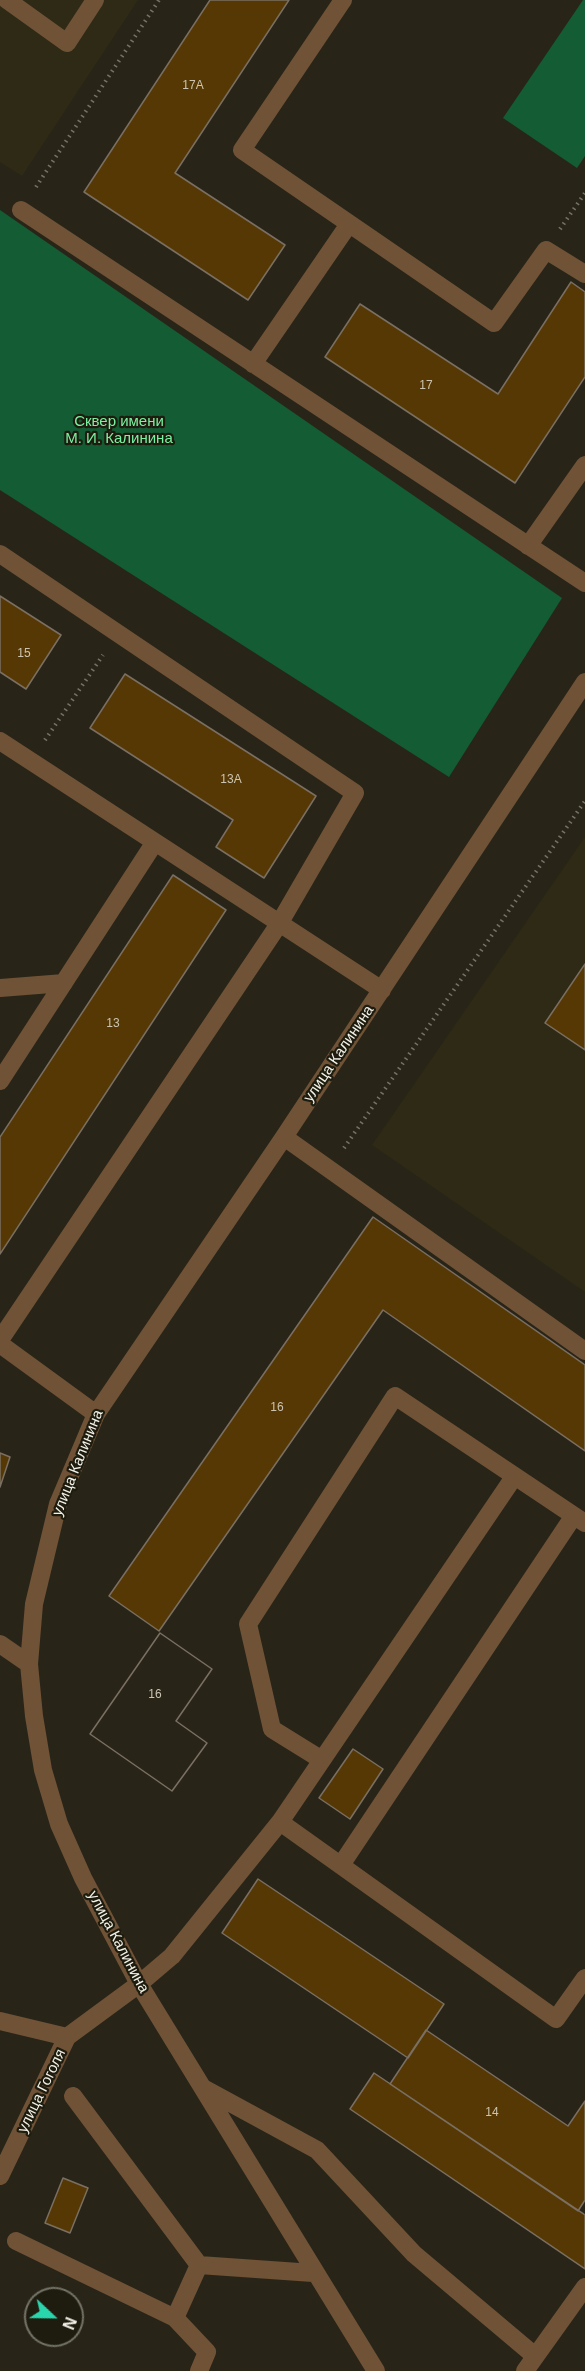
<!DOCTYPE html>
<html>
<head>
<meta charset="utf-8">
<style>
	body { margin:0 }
	#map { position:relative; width:585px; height:2371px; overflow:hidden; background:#282518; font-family:Helvetica,sans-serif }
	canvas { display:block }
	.north { position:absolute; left:24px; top:2287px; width:60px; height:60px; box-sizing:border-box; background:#1e1c0e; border:2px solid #737266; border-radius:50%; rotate:112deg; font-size:16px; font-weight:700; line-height:24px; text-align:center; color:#f3f2e9 }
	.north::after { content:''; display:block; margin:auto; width:21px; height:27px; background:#28d5ad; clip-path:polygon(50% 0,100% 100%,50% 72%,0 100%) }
</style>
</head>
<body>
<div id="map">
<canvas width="585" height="2371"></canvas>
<div class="north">N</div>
</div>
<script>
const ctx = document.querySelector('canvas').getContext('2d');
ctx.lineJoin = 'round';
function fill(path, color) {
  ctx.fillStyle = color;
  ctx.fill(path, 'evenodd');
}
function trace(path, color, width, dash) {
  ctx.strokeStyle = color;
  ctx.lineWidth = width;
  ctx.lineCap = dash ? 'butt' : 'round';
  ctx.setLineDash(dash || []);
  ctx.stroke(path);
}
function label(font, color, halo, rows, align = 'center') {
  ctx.font = font + ' Helvetica,sans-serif';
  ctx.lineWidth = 4.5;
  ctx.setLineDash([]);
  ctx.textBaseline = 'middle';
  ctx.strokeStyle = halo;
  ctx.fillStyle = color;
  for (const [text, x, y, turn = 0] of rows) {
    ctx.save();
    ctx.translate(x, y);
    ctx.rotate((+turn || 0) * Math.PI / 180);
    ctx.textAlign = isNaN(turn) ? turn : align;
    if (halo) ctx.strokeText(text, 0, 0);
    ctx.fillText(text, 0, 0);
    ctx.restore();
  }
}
fill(new Path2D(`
	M 0,0 L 138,0 L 22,176 L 0,162 Z
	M 585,837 L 585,1292 L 372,1145 Z`), '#2e2a16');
fill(new Path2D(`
	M 583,0 L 585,0 L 585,156 L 577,168 L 503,118 Z
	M 0,210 L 562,598 L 449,777 L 0,490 Z`), '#145c33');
const building = new Path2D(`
	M 210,0 L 289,0 L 175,173 L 285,245 L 248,300 L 84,192 Z
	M 571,282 L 585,292 L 585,377 L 515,483 L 325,357 L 360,304 L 498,394 Z
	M 0,596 L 61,635 L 26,689 L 0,672 Z
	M 125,674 L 316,796 L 264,878 L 216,847 L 233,820 L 90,728 Z
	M 173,875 L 226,910 L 0,1254 L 0,1137 Z
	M 585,964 L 585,1050 L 545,1023 Z
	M 373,1217 L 585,1365 L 585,1451 L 383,1310 L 159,1631 L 109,1596 Z
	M 0,1453 L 10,1457 L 0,1487 Z
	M 160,1633 L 212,1669 L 176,1721 L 207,1743 L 172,1791 L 90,1734 Z
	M 160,1633 L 212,1669 L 176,1721 L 207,1743 L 172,1791 L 90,1734 Z
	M 353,1749 L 383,1769 L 350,1819 L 319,1798 Z
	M 258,1879 L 444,2004 L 408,2058 L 222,1933 Z
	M 426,2030 L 568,2126 L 585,2101 L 585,2200 L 578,2211 L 390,2084 Z
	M 374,2073 L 585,2215 L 585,2269 L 350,2109 Z
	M 63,2178 L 88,2188 L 70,2233 L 45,2223 Z`);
fill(building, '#563804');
trace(building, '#7a6f62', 1.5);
trace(new Path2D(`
	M 36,187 L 159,0
	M 560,229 L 585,193
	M 45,740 L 103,655
	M 344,1148 L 585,801`), '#757267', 4, [1.5, 4.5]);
trace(new Path2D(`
	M 7,0 L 67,43 L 95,0
	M 343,0 L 242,150 L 494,323 L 546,250 L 585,274
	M 21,210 L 585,583
	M 253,364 L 349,224
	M 528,546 L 585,465
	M 0,554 L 355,793 L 279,924 L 0,1340
	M 0,741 L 155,842 L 0,1081
	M 155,842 L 382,990
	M 0,988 L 64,983
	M 284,1137 L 585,1351
	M 0,1344 L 96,1414
	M 0,1644 L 29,1664
	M 322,1760 L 272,1729 L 248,1624 L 395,1396 L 585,1523
	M 280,1822 L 556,2019 L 585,1978
	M 341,1865 L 573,1517
	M 0,2021 L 67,2037 L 139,1984 L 172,1956 L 280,1822 L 514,1477
	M 203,2088 L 317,2150 L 414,2254 L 535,2356
	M 73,2096 L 199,2265 L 313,2273
	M 0,2176 L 67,2037
	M 16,2241 L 175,2318
	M 199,2265 L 175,2318 L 207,2352 L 199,2371
	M 376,2371 L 139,1984 L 83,1878 L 59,1824 L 43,1770 L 34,1716 L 29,1664 L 34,1604 L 58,1504 L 96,1414 L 284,1137 L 585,682
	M 525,2371 L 585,2287`), '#705237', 18);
label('12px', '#ccc4b0', null, [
	["17А",193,86],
	["17",426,386],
	["15",24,654],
	["13А",231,780],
	["13",113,1024],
	["16",277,1408],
	["16",155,1695],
	["14",492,2113]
]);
label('15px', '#7af2a3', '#1e1c0e', [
	["Сквер имени",119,422],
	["М. И. Калинина",119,439]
]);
label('15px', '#f3f2e9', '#1e1c0e', [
	["улица Калинина",339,1054,-56],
	["улица Калинина",78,1463,-68],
	["улица Калинина",118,1942,62],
	["улица Гоголя",42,2091,-64]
]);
</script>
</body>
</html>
